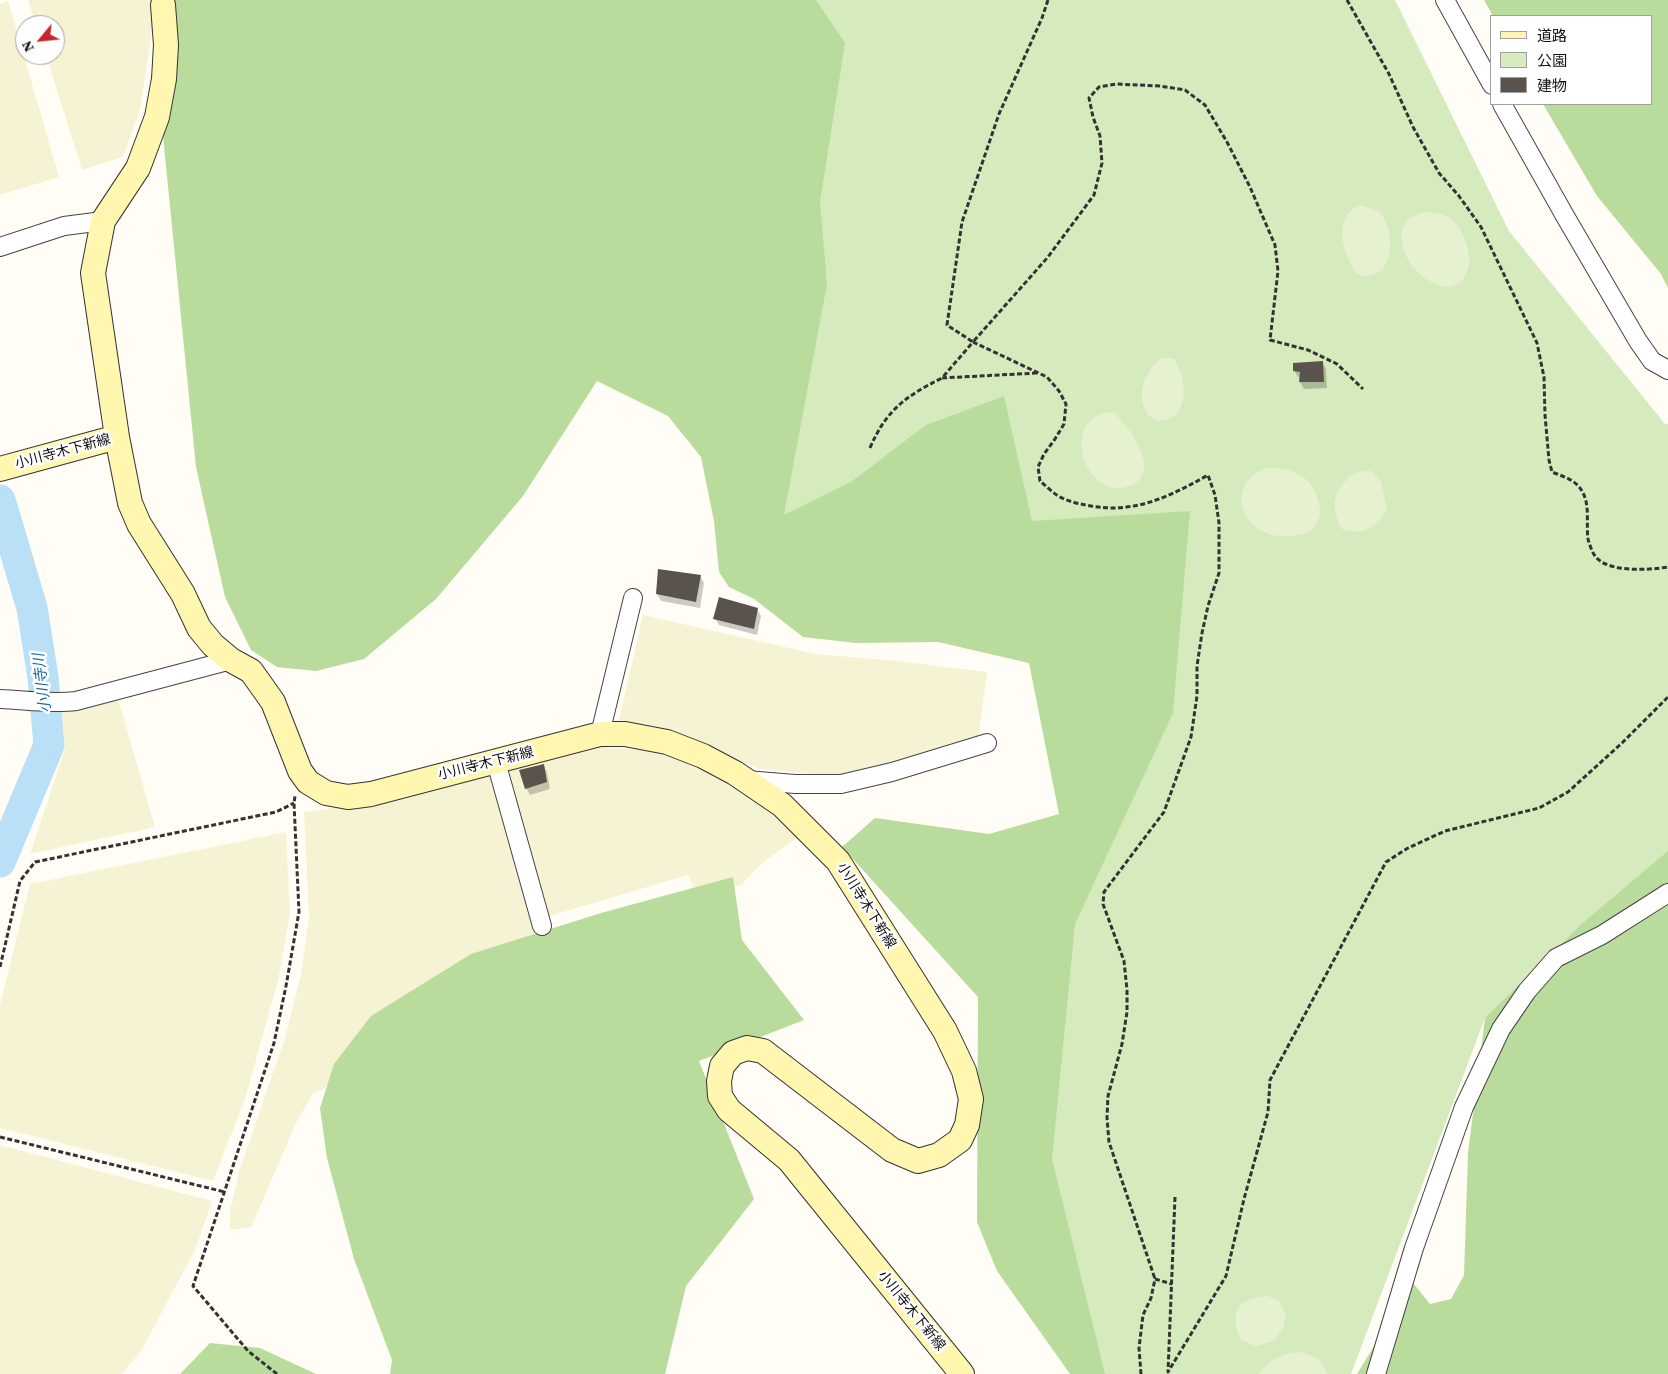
<!DOCTYPE html>
<html>
<head>
<meta charset="utf-8">
<style>
	body { margin:0 }
	#map { position:relative; width:1668px; height:1374px; overflow:hidden; background:#fffdf5; font-family:"Source Serif 4","Noto Sans JP",serif }
	canvas { display:block }
	.legend { position:absolute; left:1490px; top:15px; width:162px; height:90px; box-sizing:border-box; background:#fff; border:1px solid #a0a0a0; margin:0; padding:6px 9px; list-style:none; font-size:15px; color:#111 }
	.legend li { display:flex; align-items:center; gap:10px; height:25px }
	.legend b { width:25px; border:1px solid #a0a0a0 }
	.north { position:absolute; left:15px; top:15px; width:50px; height:50px; box-sizing:border-box; background:#fff; border:1px solid #a0a0a0; border-radius:50%; rotate:242deg; font-size:14px; font-weight:700; line-height:20px; text-align:center; color:#111 }
	.north::after { content:''; display:block; margin:auto; width:18px; height:22px; background:#c4262e; clip-path:polygon(50% 0,100% 100%,50% 72%,0 100%) }
</style>
</head>
<body>
<div id="map">
<canvas width="1668" height="1374"></canvas>
<ul class="legend">
<li><b style="height:6px;background:#fff6b0"></b>道路</li>
<li><b style="height:14px;background:#d5ebbd"></b>公園</li>
<li><b style="height:14px;background:#5a524d"></b>建物</li>
</ul>
<div class="north">N</div>
</div>
<script>
const ctx = document.querySelector('canvas').getContext('2d');
ctx.lineJoin = 'round';
function fill(path, color) {
  ctx.fillStyle = color;
  ctx.fill(path, 'evenodd');
}
function trace(path, color, width, dash) {
  ctx.strokeStyle = color;
  ctx.lineWidth = width;
  ctx.lineCap = dash ? 'butt' : 'round';
  ctx.setLineDash(dash || []);
  ctx.stroke(path);
}
function label(font, color, halo, rows, align = 'center') {
  ctx.font = font + ' "Source Serif 4","Noto Sans JP",serif';
  ctx.lineWidth = 5;
  ctx.setLineDash([]);
  ctx.textBaseline = 'middle';
  ctx.strokeStyle = halo;
  ctx.fillStyle = color;
  for (const [text, x, y, turn = 0] of rows) {
    ctx.save();
    ctx.translate(x, y);
    ctx.rotate((+turn || 0) * Math.PI / 180);
    ctx.textAlign = isNaN(turn) ? turn : align;
    if (halo) ctx.strokeText(text, 0, 0);
    ctx.fillText(text, 0, 0);
    ctx.restore();
  }
}
fill(new Path2D(`
	M 28,0 L 153,0 L 153,25 L 140,109 L 123,157 L 82,170 L 46,55 L 55,55 L 55,25 L 36,25 Z
	M 8,1 L 59,177 L 0,195 L 0,4 Z
	M 643,615 L 816,654 L 897,661 L 987,672 L 978,741 L 892,765 L 835,776 L 759,769 L 674,731 L 619,720 Z
	M 117,695 L 155,827 L 30,854 L 65,749 L 62,711 Z
	M 600,747 L 650,750 L 702,764 L 751,796 L 800,836 L 762,863 L 741,885 L 697,895 L 688,875 L 546,917 L 505,767 Z
	M 490,775 L 539,943 L 368,1066 L 313,1094 L 298,1119 L 251,1227 L 230,1230 L 230,1210 L 240,1169 L 285,1038 L 301,974 L 309,919 L 304,812 L 391,800 Z
	M 286,832 L 290,913 L 278,981 L 245,1099 L 213,1181 L 0,1128 L 0,1005 L 30,884 Z
	M 0,1145 L 212,1201 L 195,1250 L 141,1351 L 122,1374 L 0,1374 Z`), '#f6f3d4');
fill(new Path2D(`
	M 754,0 L 1395,0 L 1509,231 L 1665,424 L 1668,424 L 1668,875 L 1602,935 L 1485,1018 L 1351,1374 L 1104,1374 L 1022,1116 L 1149,544 L 761,551 Z`), '#d5ebbd');
fill(new Path2D(`
	M 166,0 L 816,0 L 845,43 L 820,202 L 827,284 L 784,515 L 851,482 L 926,425 L 1004,396 L 1032,521 L 1190,511 L 1173,713 L 1075,924 L 1052,1159 L 1105,1374 L 1070,1374 L 997,1271 L 977,1222 L 978,997 L 842,847 L 875,818 L 989,834 L 1059,814 L 1029,663 L 938,642 L 856,643 L 803,637 L 754,599 L 729,587 L 719,572 L 714,521 L 701,457 L 668,416 L 597,381 L 523,496 L 436,599 L 364,659 L 316,671 L 277,667 L 251,650 L 225,597 L 196,467 L 160,106 Z
	M 1484,0 L 1668,0 L 1668,288 L 1661,274 L 1597,196 L 1543,104 L 1652,104 L 1652,16 L 1493,16 Z
	M 1668,851 L 1668,1374 L 1357,1374 L 1413,1283 L 1430,1304 L 1451,1299 L 1464,1275 L 1468,1153 L 1485,1018 L 1585,921 Z
	M 733,877 L 742,940 L 804,1020 L 699,1061 L 754,1199 L 686,1286 L 665,1374 L 390,1374 L 392,1360 L 354,1259 L 327,1158 L 320,1108 L 334,1064 L 371,1016 L 471,954 L 601,913 Z
	M 210,1343 L 260,1348 L 316,1374 L 180,1374 Z`), '#b9dc9c');
fill(new Path2D(`
	M 1359,205 C 1366,207 1376,209 1381,214 C 1395,230 1395,275 1367,276 C 1364,277 1359,274 1356,273 C 1343,252 1332,220 1359,205 Z
	M 1425,212 C 1448,212 1459,221 1466,243 C 1468,250 1470,256 1469,262 C 1462,319 1385,264 1405,223 C 1409,217 1418,214 1425,212 Z
	M 1163,358 L 1173,358 C 1185,372 1191,409 1169,419 C 1165,420 1161,420 1157,421 C 1154,419 1149,416 1147,413 C 1135,397 1146,366 1163,358 Z
	M 1113,412 C 1133,429 1168,483 1120,488 C 1082,491 1060,415 1113,412 Z
	M 1266,468 C 1278,468 1292,469 1303,477 C 1315,485 1326,511 1316,524 C 1315,527 1310,530 1308,532 C 1303,535 1295,535 1289,536 C 1245,540 1220,487 1266,468 Z
	M 1371,471 L 1381,481 L 1387,510 C 1374,528 1365,536 1342,529 C 1334,514 1331,501 1341,486 C 1345,482 1350,475 1356,473 C 1360,471 1367,471 1371,471 Z
	M 1268,1296 L 1279,1301 L 1286,1315 L 1283,1329 L 1273,1341 L 1256,1346 L 1241,1340 C 1228,1312 1238,1298 1268,1296 Z
	M 1299,1352 C 1313,1355 1323,1359 1327,1374 L 1259,1374 C 1271,1359 1281,1354 1299,1352 Z`), '#e6f2cf');
fill(new Path2D(`
	M 1322,362 L 1326,369 L 1327,388 L 1304,389 L 1300,382 L 1300,377 L 1298,377 L 1294,370 Z
	M 700,576 L 704,583 L 700,608 L 661,601 L 657,594 Z
	M 757,609 L 761,616 L 757,635 L 719,625 L 715,618 Z
	M 543,765 L 547,772 L 550,789 L 530,795 L 526,788 Z`), '#0003');
trace(new Path2D(`
	M 0,500 L 32,608 L 43,677 L 49,745 L 0,862`), '#b9e0f7', 31);
fill(new Path2D(`
	M 1323,361 L 1324,382 L 1299,382 L 1300,372 L 1293,371 L 1293,363 Z
	M 658,569 L 701,575 L 696,602 L 656,594 Z
	M 719,597 L 758,608 L 754,629 L 713,619 Z
	M 544,764 L 547,782 L 525,789 L 519,770 Z`), '#5a524d');
const street = new Path2D(`
	M 1445,0 L 1492,85
	M 1502,104 L 1565,216 L 1638,341 L 1652,361 L 1668,370
	M 0,247 L 64,226 L 103,221
	M 0,699 C 26,700 50,704 76,701 L 231,660
	M 600,734 L 633,598
	M 496,762 L 542,926
	M 746,780 L 795,784 L 841,784 L 892,772 L 987,743
	M 1376,1374 L 1414,1248 L 1464,1107 L 1501,1029 L 1527,991 L 1556,958 L 1602,935 L 1668,893`);
const secondary = new Path2D(`
	M 117,437 L 93,273 L 103,221 L 138,168 L 157,117 L 164,79 L 166,45 L 163,5
	M 0,469 L 117,437 L 130,503 L 139,524 L 183,594 L 199,628 L 213,645 L 231,660 L 251,671 L 273,702 L 300,771 L 308,782 L 326,793 L 348,797 L 371,794 L 600,734 L 625,734 L 667,742 L 703,756 L 735,773 L 782,805 L 838,861 L 945,1031 L 964,1071 L 971,1099 L 967,1125 L 960,1140 L 939,1155 L 918,1161 L 892,1150 L 763,1051 L 747,1048 L 733,1053 L 722,1066 L 719,1081 L 720,1096 L 729,1110 L 789,1160 L 962,1374`);
trace(street, '#444', 20);
trace(secondary, '#333', 26);
trace(new Path2D(`
	M 1048,0 L 1042,18 L 999,114 L 962,222 L 947,325 L 973,342 L 1048,257 L 1094,195 L 1102,163 L 1100,136 L 1093,117 L 1089,98 L 1099,87 L 1116,84 L 1160,86 L 1185,90 L 1205,105 L 1227,142 L 1250,187 L 1275,245 L 1278,271 L 1270,340 L 1308,350 L 1337,364 L 1363,389
	M 1347,0 L 1389,74 L 1413,127 L 1439,173 L 1459,196 L 1481,227 L 1537,343 L 1544,377 L 1545,415 L 1549,460 L 1552,472 C 1564,477 1577,480 1583,493 C 1590,506 1586,524 1588,539 C 1589,543 1592,552 1595,556 C 1607,573 1650,570 1668,567
	M 1037,373 L 942,378 L 973,342 L 1047,377 L 1059,391 L 1066,404 L 1064,424 L 1055,439 L 1044,454 L 1038,467 L 1040,481 C 1046,486 1052,492 1058,496 C 1069,502 1080,504 1091,506 C 1135,514 1171,496 1208,475 L 1215,495 L 1219,523 L 1219,573 L 1208,606 L 1202,633 L 1197,666 L 1197,696 L 1191,737 L 1164,812 L 1104,892 L 1103,904 L 1124,961 L 1127,990 L 1127,1012 L 1122,1044 L 1108,1096 L 1107,1118 L 1109,1142 L 1155,1279
	M 870,448 C 886,410 906,396 942,378
	M 0,967 L 20,881 L 35,862 L 276,812 L 294,803
	M 0,1137 L 225,1192
	M 1175,1197 L 1168,1372 L 1226,1276 L 1244,1199 L 1268,1112 L 1270,1080 L 1386,862 L 1408,848 L 1445,831 L 1539,808 L 1568,792 L 1622,743 L 1668,697
	M 277,1374 L 248,1351 L 193,1286 L 274,1043 L 286,986 L 299,912 L 294,803 L 295,796
	M 1141,1374 L 1139,1348 L 1143,1315 L 1151,1298 L 1155,1279 L 1172,1284`), '#333', 3, [5, 2.5]);
trace(street, '#fff', 18);
trace(secondary, '#fff6b0', 24);
label('14px', '#111', '#fff', [
	["小川寺木下新線",63,452,-15],
	["小川寺木下新線",486,764,-14],
	["小川寺木下新線",866,906,58],
	["小川寺木下新線",911,1311,51]
]);
label('italic 15px', '#1768a6', '#fff', [
	["小川寺川",43,683,-97]
]);
</script>
</body>
</html>
